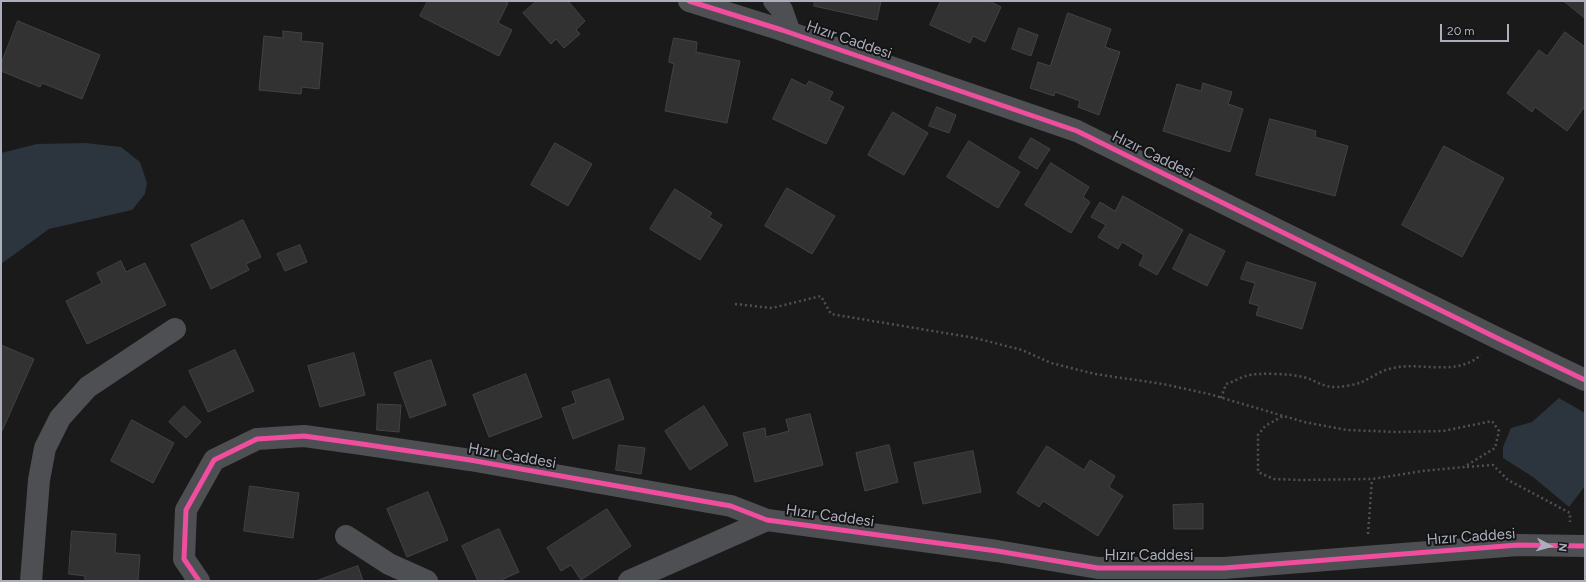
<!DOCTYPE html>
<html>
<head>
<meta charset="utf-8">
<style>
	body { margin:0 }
	#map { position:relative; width:1586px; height:582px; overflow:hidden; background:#1a1a1a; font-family:Figtree,sans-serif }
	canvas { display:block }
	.frame { position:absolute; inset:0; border:2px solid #abafbb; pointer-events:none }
	.north { position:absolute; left:1530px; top:526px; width:40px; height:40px; -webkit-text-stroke:3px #141416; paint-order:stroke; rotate:96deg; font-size:11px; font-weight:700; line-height:16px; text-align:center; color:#abafbb }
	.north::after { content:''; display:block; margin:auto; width:14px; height:18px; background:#abafbb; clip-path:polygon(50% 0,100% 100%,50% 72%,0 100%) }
	.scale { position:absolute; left:1440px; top:24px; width:69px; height:18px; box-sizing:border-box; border:2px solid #abafbb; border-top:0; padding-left:5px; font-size:12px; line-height:14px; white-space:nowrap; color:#abafbb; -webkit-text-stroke:3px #141416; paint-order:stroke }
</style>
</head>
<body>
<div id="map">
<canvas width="1586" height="582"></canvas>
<div class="frame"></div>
<div class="north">N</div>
<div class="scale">20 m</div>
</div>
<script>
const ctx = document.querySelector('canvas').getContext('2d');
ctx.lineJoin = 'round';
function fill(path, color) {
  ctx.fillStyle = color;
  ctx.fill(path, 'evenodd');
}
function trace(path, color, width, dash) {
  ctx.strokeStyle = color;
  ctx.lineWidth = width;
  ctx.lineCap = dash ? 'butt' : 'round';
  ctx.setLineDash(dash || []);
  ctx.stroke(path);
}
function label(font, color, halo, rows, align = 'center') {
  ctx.font = font + ' Figtree,sans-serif';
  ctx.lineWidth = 4;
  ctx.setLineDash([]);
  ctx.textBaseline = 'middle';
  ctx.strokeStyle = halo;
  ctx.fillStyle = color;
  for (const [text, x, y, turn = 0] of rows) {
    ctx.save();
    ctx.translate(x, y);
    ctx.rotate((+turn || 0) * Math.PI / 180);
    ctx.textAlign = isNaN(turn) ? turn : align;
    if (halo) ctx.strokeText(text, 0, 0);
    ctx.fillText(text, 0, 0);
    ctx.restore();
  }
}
fill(new Path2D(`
	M 86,143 L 121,147 L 140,162 L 147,183 L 145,194 L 132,210 L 49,229 L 1,264 L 1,153 L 37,144 Z
	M 1559,398 L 1585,413 L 1585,486 L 1569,507 L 1533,477 L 1503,458 L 1503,447 L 1511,428 L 1532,422 Z`), '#2c343d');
const building = new Path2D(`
	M 428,1 L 504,1 L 508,3 L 498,23 L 512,30 L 499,56 L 420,16 Z
	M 537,1 L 568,1 L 585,21 L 576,30 L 580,34 L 564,48 L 556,39 L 551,44 L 523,13 Z
	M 815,1 L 881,1 L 877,20 L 814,6 Z
	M 941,1 L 989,1 L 1001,7 L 985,42 L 973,36 L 970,43 L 930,25 Z
	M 1564,1 L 1585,1 L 1585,18 Z
	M 1068,13 L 1111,29 L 1105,47 L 1120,52 L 1099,115 L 1078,107 L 1080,101 L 1055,92 L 1054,96 L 1030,88 L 1038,62 L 1050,66 Z
	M 18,21 L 100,55 L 82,99 L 42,83 L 40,87 L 1,71 L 1,64 Z
	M 1019,28 L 1038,35 L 1031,56 L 1012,49 Z
	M 283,31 L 302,33 L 301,41 L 323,43 L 319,89 L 302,87 L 301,94 L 259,90 L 264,36 L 283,38 Z
	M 1565,32 L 1585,47 L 1585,106 L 1567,131 L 1535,107 L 1532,112 L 1507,93 L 1539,50 L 1547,56 Z
	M 674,38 L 697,42 L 696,52 L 740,61 L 727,123 L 665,111 L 674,64 L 669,62 Z
	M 792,79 L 806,86 L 809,81 L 833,92 L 829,100 L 844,107 L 826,144 L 773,119 Z
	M 1203,83 L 1232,92 L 1228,104 L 1243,109 L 1230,152 L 1163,131 L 1177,84 L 1201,91 Z
	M 937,107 L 956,115 L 949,133 L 929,126 Z
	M 893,112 L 928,133 L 904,175 L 868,155 Z
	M 1270,119 L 1316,131 L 1315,137 L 1348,146 L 1335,196 L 1256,175 Z
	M 1031,138 L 1050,149 L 1037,169 L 1019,158 Z
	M 969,141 L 1020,172 L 998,208 L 947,177 Z
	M 555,143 L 592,164 L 568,206 L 531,185 Z
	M 1444,146 L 1504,178 L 1462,257 L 1402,225 Z
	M 1051,163 L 1089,187 L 1083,197 L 1090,202 L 1071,233 L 1025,205 Z
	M 787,188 L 835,216 L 812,254 L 765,226 Z
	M 675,189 L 712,213 L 709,217 L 722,225 L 700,260 L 650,229 Z
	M 1123,196 L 1183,230 L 1157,275 L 1139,265 L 1144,255 L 1122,242 L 1118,249 L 1098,237 L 1106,225 L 1091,217 L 1100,202 L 1115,211 Z
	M 243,220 L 261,257 L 246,264 L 249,270 L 211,289 L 191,245 Z
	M 1190,234 L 1225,251 L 1207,286 L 1173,269 Z
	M 300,245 L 307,262 L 285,271 L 277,254 Z
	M 121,261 L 126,272 L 145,263 L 166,305 L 87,344 L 66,301 L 102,283 L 97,273 Z
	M 1247,262 L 1316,283 L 1302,329 L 1256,315 L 1259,306 L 1249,303 L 1255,283 L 1241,279 Z
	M 1,345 L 34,359 L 2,431 L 1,430 Z
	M 235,350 L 254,391 L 208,412 L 189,371 Z
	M 354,353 L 365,395 L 320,407 L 308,366 Z
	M 431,360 L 446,405 L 410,418 L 394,373 Z
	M 526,374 L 542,417 L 489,437 L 473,395 Z
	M 609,379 L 624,419 L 573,439 L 562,408 L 576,403 L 572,392 Z
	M 378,404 L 401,405 L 399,432 L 377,430 Z
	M 184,406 L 201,422 L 186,438 L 169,422 Z
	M 704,406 L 728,445 L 690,470 L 665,431 Z
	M 810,414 L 823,465 L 755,482 L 743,433 L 765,428 L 766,437 L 789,431 L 786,420 Z
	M 132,420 L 174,443 L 153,483 L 111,461 Z
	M 619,445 L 645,448 L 641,474 L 616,470 Z
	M 889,445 L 898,482 L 865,491 L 856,453 Z
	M 1047,446 L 1084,470 L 1090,460 L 1115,476 L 1109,487 L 1123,496 L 1098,536 L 1043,501 L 1039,507 L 1017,493 Z
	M 973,451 L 981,492 L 923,504 L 914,463 Z
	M 250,486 L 299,493 L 293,538 L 244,531 Z
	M 428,492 L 448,540 L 407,557 L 387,509 Z
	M 1203,504 L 1203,529 L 1174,529 L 1173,505 Z
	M 607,509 L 631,546 L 581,580 L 571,565 L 561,571 L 547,548 Z
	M 499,529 L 519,572 L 499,581 L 478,581 L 462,546 Z
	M 72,531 L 116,534 L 115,553 L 140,555 L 138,581 L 85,581 L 85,576 L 69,574 Z
	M 358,566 L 363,581 L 316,581 Z`);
fill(building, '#323232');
trace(building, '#424346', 1);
trace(new Path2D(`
	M 735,304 L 772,308 L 821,296 L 831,314 L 975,338 L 1022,350 L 1051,363 L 1095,374 L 1163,384 L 1209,394 L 1304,422 L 1347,430 L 1398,432 L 1443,431 L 1492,421 L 1499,431 L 1495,448 L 1464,467 L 1423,471 L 1372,479 L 1301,480 L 1274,479 L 1258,472 L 1258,435 L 1265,426 L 1283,416
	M 1221,398 L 1226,384 C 1233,382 1239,378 1246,376 C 1257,372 1292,374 1303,377 C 1316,380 1323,388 1338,387 C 1345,386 1355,385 1362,382 C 1371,378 1380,371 1389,369 C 1420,360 1454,378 1481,355
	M 1467,467 L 1493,465 L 1508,480 L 1570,513 L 1570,522
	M 1368,534 L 1372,479`), '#505155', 2.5, [2, 3]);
trace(new Path2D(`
	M 689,1 L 782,30 L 1077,131 L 1499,339 L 1585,380
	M 774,1 L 782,10 L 790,33
	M 346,536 L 389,564 L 427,581
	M 31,581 L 39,480 L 45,448 L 60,418 L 88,387 L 175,329
	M 199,581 L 184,559 L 186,510 L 214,460 L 257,439 L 304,436 L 362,444 L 470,460 L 731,506 L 767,520 L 997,551 L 1098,568 L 1224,568 L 1518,545 L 1585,546
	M 629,581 L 767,520`), '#4e4f53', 22);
trace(new Path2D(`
	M 689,1 L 782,30 L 1077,131 L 1499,339 L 1585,380
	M 199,581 L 184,559 L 186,510 L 214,460 L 257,439 L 304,436 L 362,444 L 470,460 L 731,506 L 767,520 L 997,551 L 1098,568 L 1224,568 L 1518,545 L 1585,546`), '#ef4d9e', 5);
label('15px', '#abafbb', '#141416', [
	["Hızır Caddesi",849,40,19],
	["Hızır Caddesi",1153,155,26],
	["Hızır Caddesi",512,456,10],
	["Hızır Caddesi",830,516,8],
	["Hızır Caddesi",1471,537,-4],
	["Hızır Caddesi",1149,556]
]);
</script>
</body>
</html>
